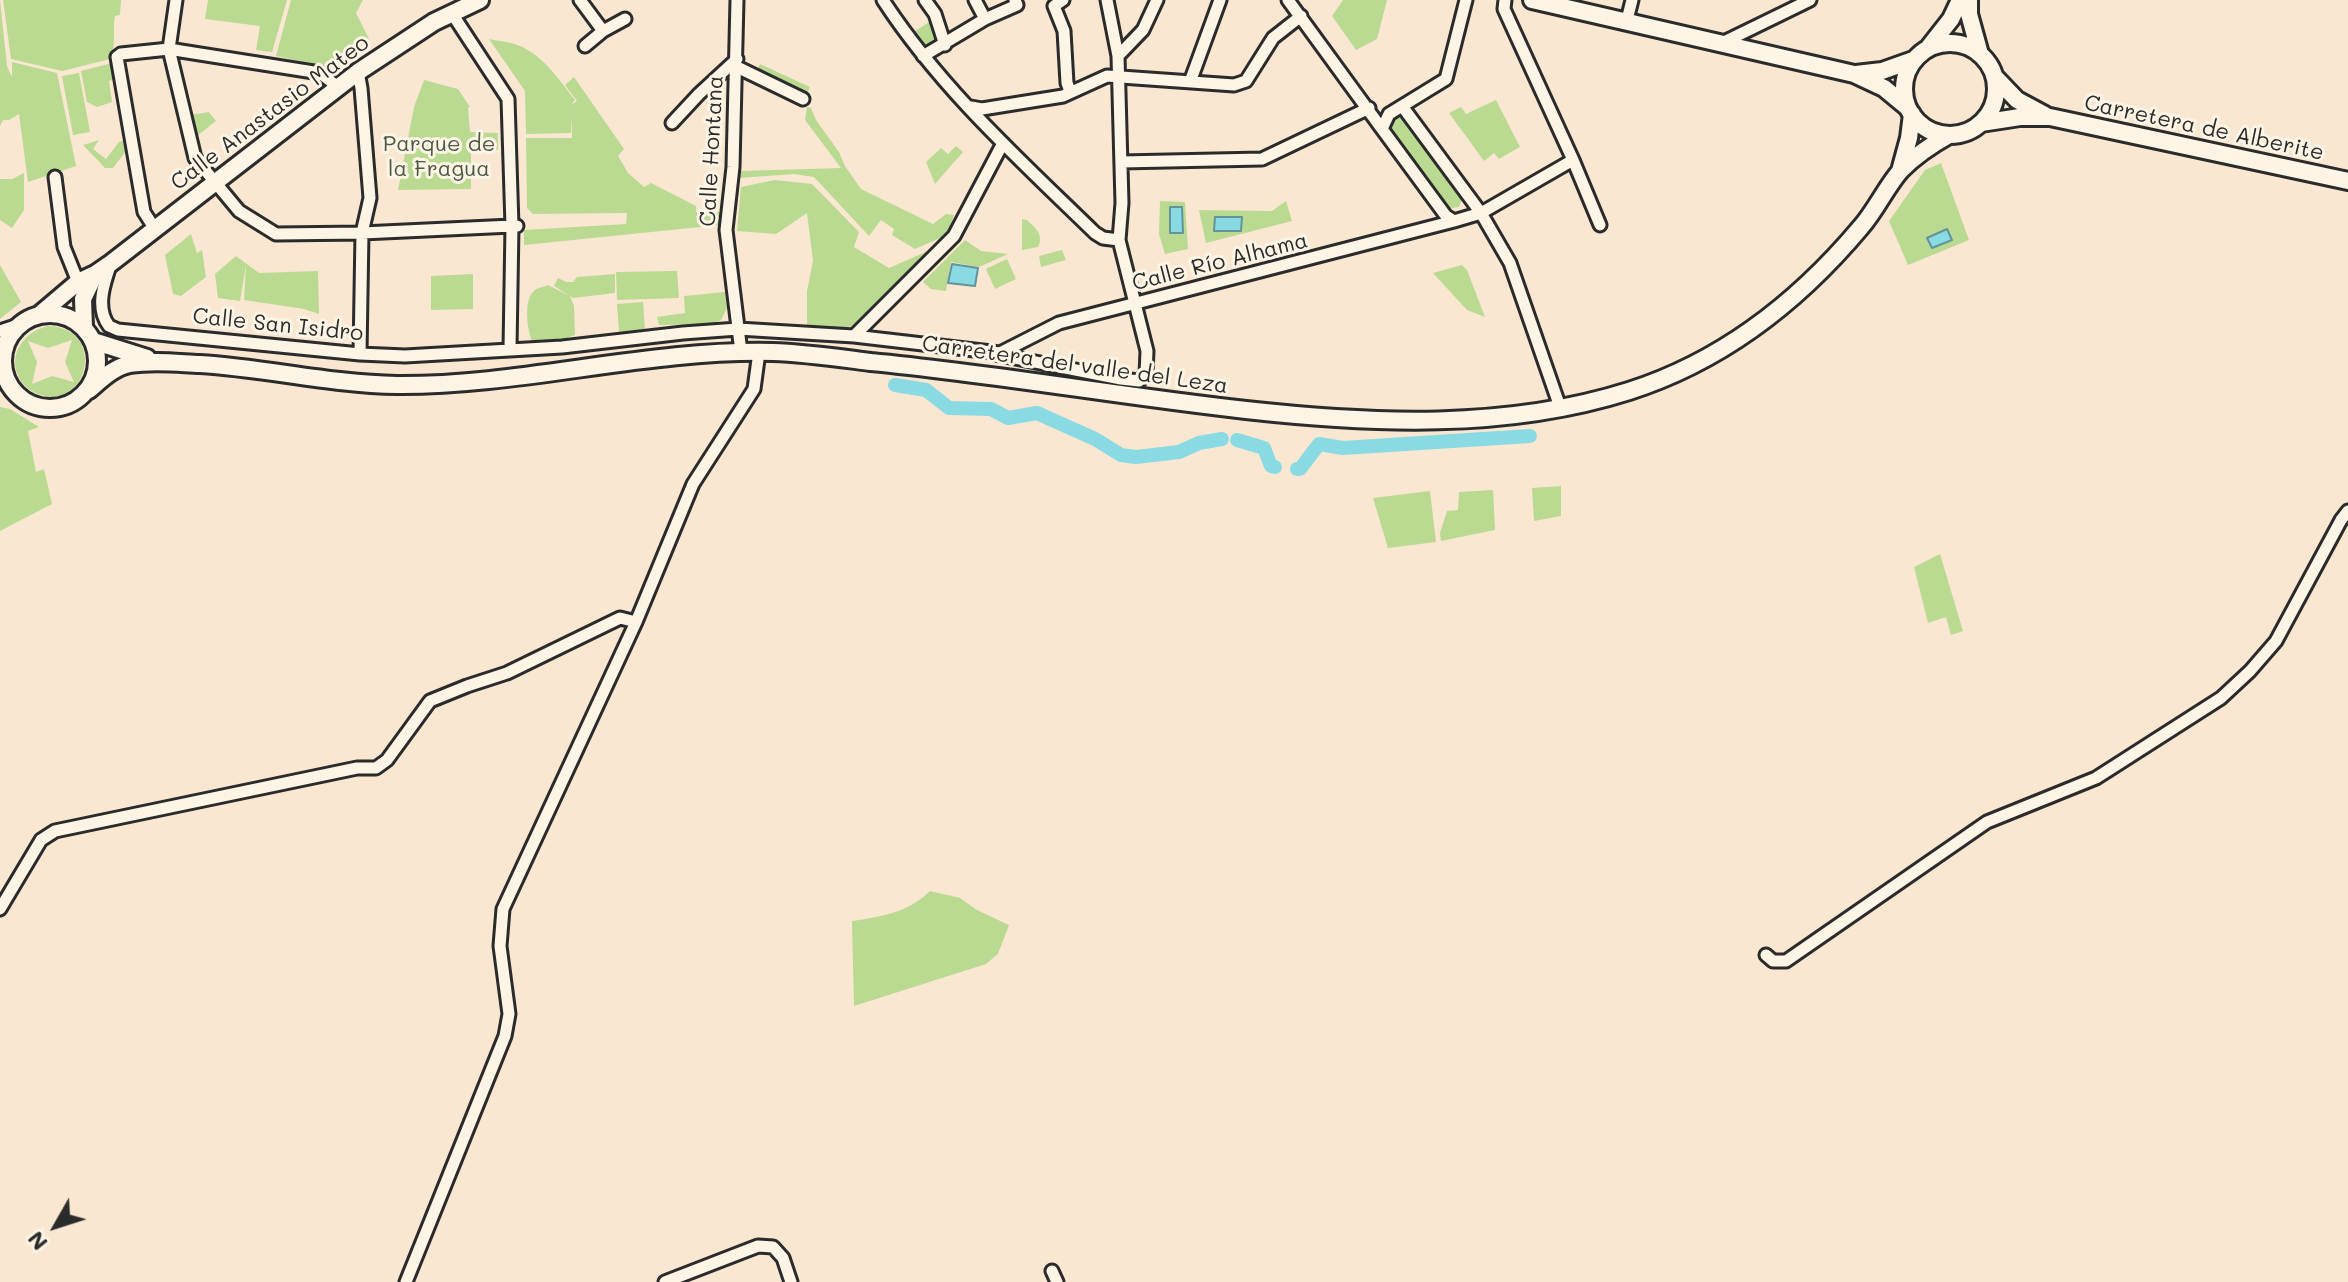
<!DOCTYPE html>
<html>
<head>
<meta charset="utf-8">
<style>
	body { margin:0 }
	#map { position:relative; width:2348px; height:1282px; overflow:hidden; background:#fae7d2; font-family:Mali,sans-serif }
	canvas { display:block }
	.north { position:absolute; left:16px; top:1186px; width:80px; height:80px; -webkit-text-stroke:6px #fcf5e5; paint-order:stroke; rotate:231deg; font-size:22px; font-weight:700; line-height:32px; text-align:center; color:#2b2b2b }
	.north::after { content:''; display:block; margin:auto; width:28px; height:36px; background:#2b2b2b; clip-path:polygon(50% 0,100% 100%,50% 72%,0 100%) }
</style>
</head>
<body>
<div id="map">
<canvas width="2348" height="1282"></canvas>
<div class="north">N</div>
</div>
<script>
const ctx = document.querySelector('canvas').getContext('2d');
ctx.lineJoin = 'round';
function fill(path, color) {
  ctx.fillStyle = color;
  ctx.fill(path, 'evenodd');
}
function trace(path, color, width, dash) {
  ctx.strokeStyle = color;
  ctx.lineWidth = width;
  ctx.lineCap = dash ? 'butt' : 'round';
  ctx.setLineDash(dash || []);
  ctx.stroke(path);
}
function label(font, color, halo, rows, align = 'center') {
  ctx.font = font + ' Mali,sans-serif';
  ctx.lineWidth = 6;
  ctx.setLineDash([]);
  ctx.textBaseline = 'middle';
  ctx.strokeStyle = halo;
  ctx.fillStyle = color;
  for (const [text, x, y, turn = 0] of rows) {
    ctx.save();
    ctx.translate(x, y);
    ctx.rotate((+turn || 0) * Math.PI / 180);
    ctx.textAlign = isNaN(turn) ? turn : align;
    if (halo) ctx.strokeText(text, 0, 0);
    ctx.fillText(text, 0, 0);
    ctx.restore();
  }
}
fill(new Path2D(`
	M 0,0 L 7,66 L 12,77 L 12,62 L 57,73 L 76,166 L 28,182 L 19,114 L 9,120 L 3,120 L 0,126 Z
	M 3,0 L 121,0 L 120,15 L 115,16 C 112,31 117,46 110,59 L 62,71 L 11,59 Z
	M 208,0 L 287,0 L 272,52 L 256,50 L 260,26 L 205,19 Z
	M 291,0 L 363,0 L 356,13 L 369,39 L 330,68 L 276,56 Z
	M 1343,0 L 1387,0 L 1377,39 L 1356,50 L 1332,16 Z
	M 932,20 L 941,42 L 924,51 L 911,34 Z
	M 489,39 C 499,41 511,42 520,46 C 544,56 560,81 575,100 L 571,105 L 577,101 L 565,85 L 574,77 L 624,149 L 618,156 L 628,173 L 644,187 L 651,183 L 696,206 L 696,212 L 719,212 L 720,225 L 524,245 L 524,230 L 626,224 L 627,213 L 533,214 L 527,208 L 526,138 L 572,138 L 572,117 L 571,133 L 526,134 L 525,91 Z
	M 116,62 L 118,78 L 109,81 L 112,102 L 97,107 L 87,102 L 81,71 Z
	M 760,64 L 810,87 L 808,92 L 758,69 Z
	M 79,73 L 90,132 L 73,135 L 62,76 Z
	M 424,80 L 458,89 L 470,107 L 468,108 L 470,132 L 498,133 L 498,150 L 471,152 L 471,189 L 398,190 L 414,107 Z
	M 1496,100 L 1520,147 L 1499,159 L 1494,153 L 1484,161 L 1449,113 L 1461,107 L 1466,114 Z
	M 807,107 L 811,108 L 816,120 L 839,152 L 845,166 L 861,189 L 933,224 L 946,214 L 954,215 L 947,235 L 915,249 L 892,235 L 894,229 L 881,220 L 869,236 L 814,177 L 794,174 L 739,178 L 739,171 L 841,168 L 805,120 Z
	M 209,112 L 216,121 L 197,136 L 189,115 Z
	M 1396,118 L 1403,118 L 1412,124 L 1463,196 L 1459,207 L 1445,209 L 1388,131 L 1389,125 Z
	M 99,140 L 93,149 L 106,159 L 119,142 L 123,141 L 126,151 L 113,168 L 105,168 L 83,145 Z
	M 956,146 L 963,152 L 935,184 L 926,162 L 941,148 L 948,154 Z
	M 1941,163 L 1969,240 L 1908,265 L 1889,221 L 1925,170 Z
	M 24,173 L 24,210 L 12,228 L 0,220 L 0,179 L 12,179 Z
	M 775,180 L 812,184 L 859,232 L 854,247 L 889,268 L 944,244 L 863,322 L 846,328 L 807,326 L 807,291 L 813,261 L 807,213 L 776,234 L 737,231 L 741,187 Z
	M 1160,201 L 1185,202 L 1188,249 L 1165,254 L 1159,234 Z
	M 1286,201 L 1292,221 L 1206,243 L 1199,210 L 1272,211 Z
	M 1022,219 L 1027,220 C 1036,228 1044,235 1038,247 L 1022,250 Z
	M 191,234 L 197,253 L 202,250 L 206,277 L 181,296 L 173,294 L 165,255 Z
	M 965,240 L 981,251 L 1008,254 L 979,267 L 951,262 L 946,291 L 931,289 L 923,282 Z
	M 1062,250 L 1066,260 L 1041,267 L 1039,256 Z
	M 236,256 L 259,273 L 318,271 L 319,314 L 304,309 L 244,300 L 246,265 L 240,301 L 218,298 L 215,274 Z
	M 1007,259 L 1016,279 L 995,289 L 986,269 Z
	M 0,265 L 21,302 L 0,319 Z
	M 1462,265 L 1467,270 L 1485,317 L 1467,310 L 1433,273 Z
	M 677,271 L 679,298 L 617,300 L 616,272 Z
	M 473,274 L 473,309 L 431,310 L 431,276 Z
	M 615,274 L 615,293 L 573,298 L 554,286 L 558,278 L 566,282 L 573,282 L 577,277 Z
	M 548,285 L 570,296 L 574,306 L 575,335 L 555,342 L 532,341 C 527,329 523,299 535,290 C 539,287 544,287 548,285 Z
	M 725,292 L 727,308 L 721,320 L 712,324 L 659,325 L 657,317 L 685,313 L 684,296 Z
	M 643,302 L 645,329 L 619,332 L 617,304 Z
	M 48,326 C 109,328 87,414 38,394 C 30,391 24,386 19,378 C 7,354 25,331 48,326 ZM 72,340 L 65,362 L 74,382 L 52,376 L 32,384 L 37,362 L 28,341 L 48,348 Z
	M 0,407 L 10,409 L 39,427 L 28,431 L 36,472 L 44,469 L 52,504 L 0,531 Z
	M 1561,486 L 1561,516 L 1534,521 L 1532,488 Z
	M 1493,490 L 1495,530 L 1441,541 L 1440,533 L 1447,511 L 1458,510 L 1459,492 Z
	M 1430,491 L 1436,542 L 1388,548 L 1373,498 Z
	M 1940,554 L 1963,631 L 1951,635 L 1946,617 L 1928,623 L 1914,567 Z
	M 930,891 L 960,898 L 977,910 L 1009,925 L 998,954 L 986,964 L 854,1006 L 852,921 C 881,917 909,912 930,891 Z`), '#bada92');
const water = new Path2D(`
	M 1170,207 L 1182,207 L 1183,233 L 1170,233 Z
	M 1215,217 L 1242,217 L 1241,231 L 1214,231 Z
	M 1947,229 L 1952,240 L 1932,248 L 1927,238 Z
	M 952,264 L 978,268 L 975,286 L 948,283 Z`);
fill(water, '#89dae3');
trace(water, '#639499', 2);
trace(new Path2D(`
	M 895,385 L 926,390 L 949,408 L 991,409 L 1008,418 L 1037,413 L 1095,439 L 1121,455 L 1136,457 L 1179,452 L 1199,443 L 1222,439
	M 1237,440 L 1264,448 L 1271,466 L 1275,467
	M 1297,469 L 1300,469 L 1319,444 L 1343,448 L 1530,436`), '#89dae3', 14);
const street = new Path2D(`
	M 176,0 L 169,49 L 195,158 L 239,211 L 276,234 L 362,233 L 512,226 L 508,99 L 451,12
	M 580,0 L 603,31 L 585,46
	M 737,0 L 733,167 L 726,230 L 741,352
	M 883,0 C 941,89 1020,160 1095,233 L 1103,238 L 1119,240
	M 925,0 L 935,14 L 945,45
	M 975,0 L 985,19
	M 1063,0 L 1054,6 L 1064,31 L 1067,83 L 1070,91
	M 1288,0 L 1382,129
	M 1505,0 L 1504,9 L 1573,160 L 1600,225
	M 1627,20 L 1632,0
	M 603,31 L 625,19
	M 1722,43 L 1810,0
	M 923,56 L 985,19 L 1017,5 L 1015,0
	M 1118,56 L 1143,30 L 1157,0
	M 737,67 L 803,99
	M 358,72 L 361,88 L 370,198 L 362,233 L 360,354
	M 1190,82 L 1220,0
	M 1402,106 L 1446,79 L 1466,0
	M 971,107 L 982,109 L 1063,96 L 1107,76 L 1234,85 L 1246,81 L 1273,38 L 1301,16
	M 672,123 L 699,94 L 737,59
	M 1121,162 L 1262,159 L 1369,108
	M 55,177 L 64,247 L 78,282
	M 155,229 L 144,212 L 117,57 L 121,54 L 169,49 L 181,51 L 320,73 L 338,87
	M 111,263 C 104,283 95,308 109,326 L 118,330 L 360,354 L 405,356 L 562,347 L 683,333 L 738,329 L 854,336 L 1000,353 L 1059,323 L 1454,221
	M 0,331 L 18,325
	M 854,336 L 954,236 L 1003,143
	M 510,349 L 512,226 L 517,226
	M 995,354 L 1121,379 L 1139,381 L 1146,374 L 1147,351 L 1119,240 L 1122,203 L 1118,56 L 1107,0
	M 0,355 L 3,356
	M 1560,407 L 1510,263 L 1481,213 L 1402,106 L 1389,114 L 1382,129 L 1446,216 L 1454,221 L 1481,213 L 1573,160
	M 0,909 L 41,840 L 55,831 L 357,768 L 376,768 L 387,760 L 430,701 L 467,686 L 507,673 L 620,618 L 636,622
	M 1766,955 L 1773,961 L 1786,961 L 1987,822 L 2096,778 L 2221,698 L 2250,671 L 2276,641 L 2341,520 L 2348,511
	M 1052,1271 L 1057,1282
	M 406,1282 L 505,1036 L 509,1014 L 500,946 L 503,909 L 636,622 L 693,484 L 754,389 L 759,352
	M 665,1282 L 758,1246 L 773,1247 L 783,1258 L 791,1282`);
const secondary = new Path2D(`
	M 1532,0 L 1854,74 L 1884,88 L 1907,107
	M 1969,0 L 1969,14 L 1980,54
	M1904 89a46 46 0 1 1 92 0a46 46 0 1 1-92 0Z
	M 1929,47 L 1951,19 L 1960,0
	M 1856,74 L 1882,71 L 1913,60
	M 1994,76 L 2017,100 L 2045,115
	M 1981,123 L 2020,117 L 2050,117 L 2348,181
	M 1900,171 L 1909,138 L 1912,114
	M3 361a47 47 0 1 1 94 0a47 47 0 1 1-94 0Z
	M 39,315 L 78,282 L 95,274 L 111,263 L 358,72 L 434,22 L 480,0
	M 84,327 L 83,299 L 95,274
	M 93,341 L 147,358
	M 89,390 C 102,379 114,367 130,364 C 153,360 177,363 200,364 C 266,368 331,384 397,385 C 523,386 646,349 773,352 C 805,353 839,358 871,362 C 996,374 1120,396 1246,410 C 1372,424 1506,430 1629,391 C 1723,361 1799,301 1861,227 C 1876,210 1886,187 1901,170 C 1915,156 1931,145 1949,135`);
trace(street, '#2b2b2b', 17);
trace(secondary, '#2b2b2b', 22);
trace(street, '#fcf5e5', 11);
trace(secondary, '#fcf5e5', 16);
label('22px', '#2b2b2b', '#fcf5e5', [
	["Calle Anastasio Mateo",270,113,-37],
	["Carretera de Alberite",2204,128,12],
	["Calle Hontana",712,151,-87],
	["Calle Río Alhama",1220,262,-14],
	["Calle San Isidro",278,325,6],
	["Carretera del valle del Leza",1075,365,8]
]);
label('22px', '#4f5745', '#fcf5e5', [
	["Parque de",439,144],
	["la Fragua",439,169]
]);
</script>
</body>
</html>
